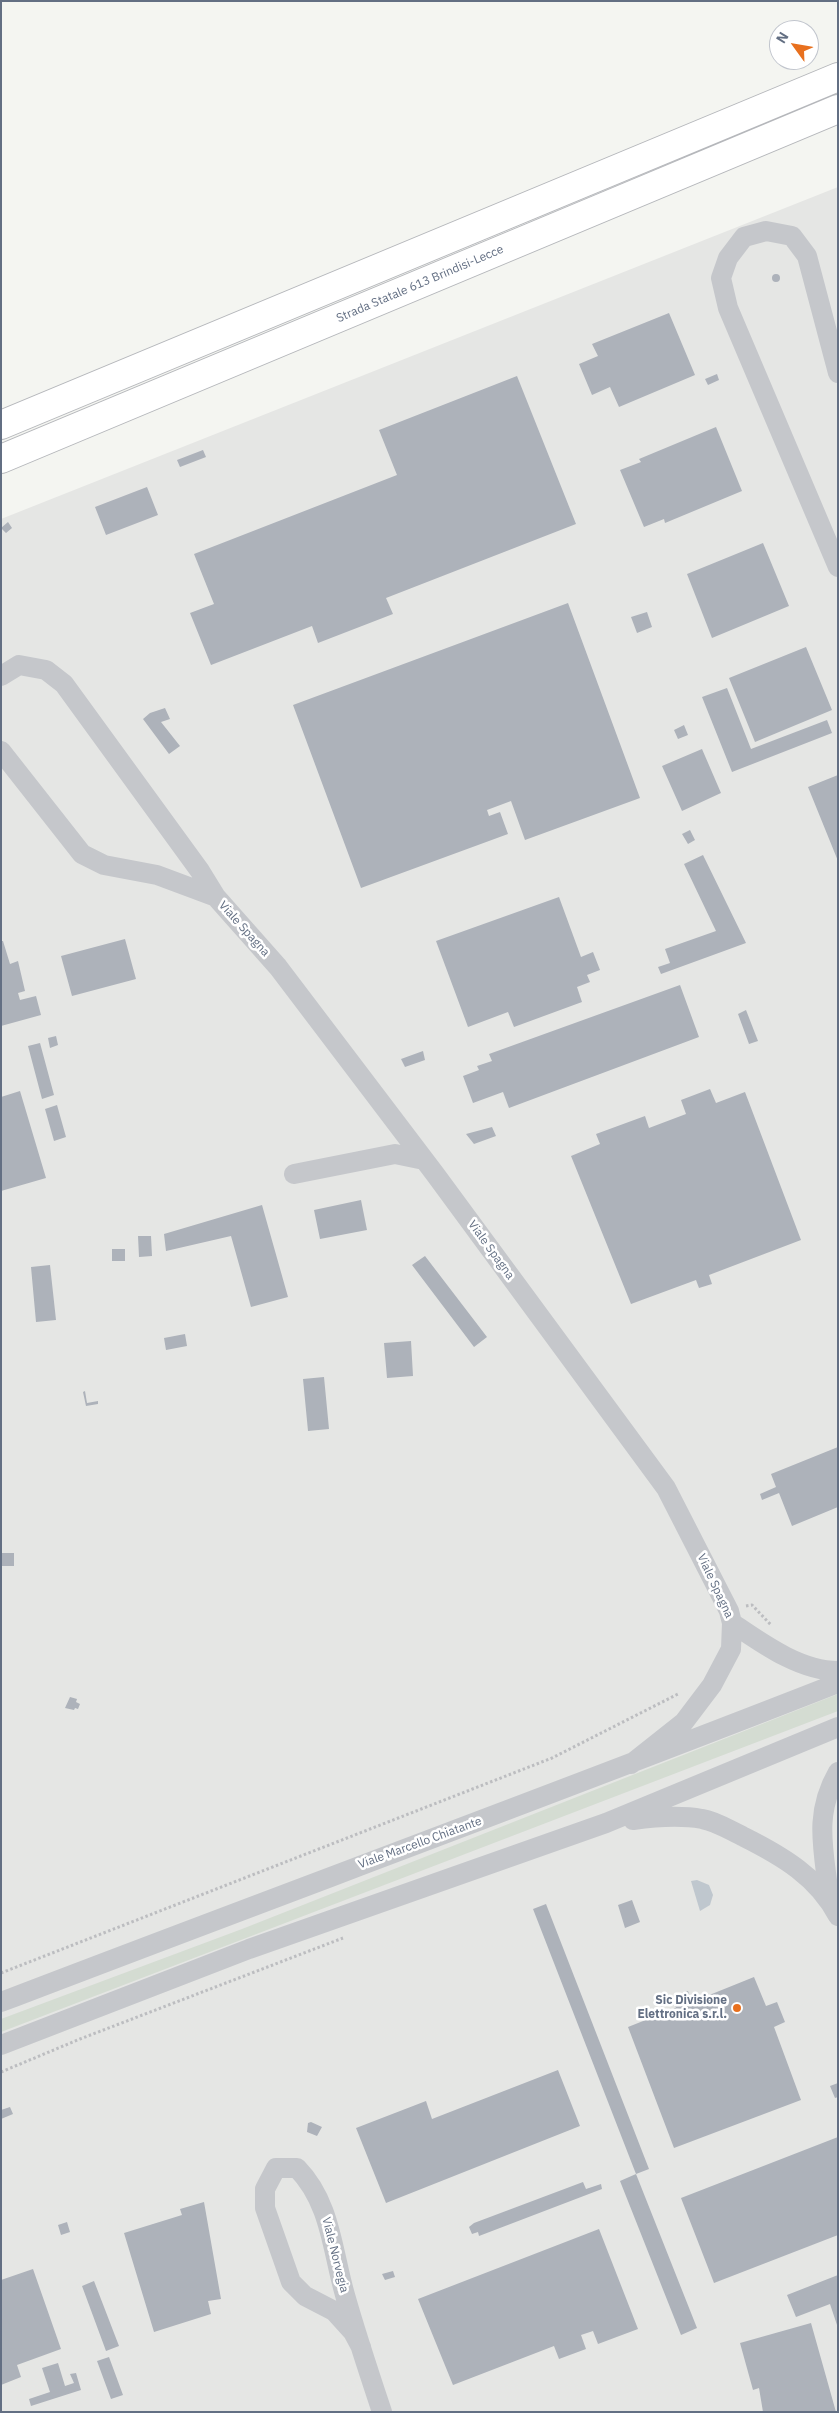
<!DOCTYPE html>
<html>
<head>
<meta charset="utf-8">
<style>
	body { margin:0 }
	#map { position:relative; width:839px; height:2413px; overflow:hidden; background:#f4f5f1; font-family:"IBM Plex Sans",sans-serif }
	canvas { display:block }
	.frame { position:absolute; inset:0; border:2px solid #636f83; pointer-events:none }
	.north { position:absolute; left:769px; top:20px; width:50px; height:50px; box-sizing:border-box; background:#fff; border:1px solid #c1c5cd; border-radius:50%; rotate:302deg; font-size:14px; font-weight:700; line-height:20px; text-align:center; color:#636f83 }
	.north::after { content:''; display:block; margin:auto; width:18px; height:22px; background:#e8701e; clip-path:polygon(50% 0,100% 100%,50% 72%,0 100%) }
</style>
</head>
<body>
<div id="map">
<canvas width="839" height="2413"></canvas>
<div class="frame"></div>
<div class="north">N</div>
</div>
<script>
const ctx = document.querySelector('canvas').getContext('2d');
ctx.lineJoin = 'round';
function fill(path, color) {
  ctx.fillStyle = color;
  ctx.fill(path, 'evenodd');
}
function trace(path, color, width, dash) {
  ctx.strokeStyle = color;
  ctx.lineWidth = width;
  ctx.lineCap = dash ? 'butt' : 'round';
  ctx.setLineDash(dash || []);
  ctx.stroke(path);
}
function label(font, color, halo, rows, align = 'center') {
  ctx.font = font + ' "IBM Plex Sans",sans-serif';
  ctx.lineWidth = 5;
  ctx.setLineDash([]);
  ctx.textBaseline = 'middle';
  ctx.strokeStyle = halo;
  ctx.fillStyle = color;
  for (const [text, x, y, turn = 0] of rows) {
    ctx.save();
    ctx.translate(x, y);
    ctx.rotate((+turn || 0) * Math.PI / 180);
    ctx.textAlign = isNaN(turn) ? turn : align;
    if (halo) ctx.strokeText(text, 0, 0);
    ctx.fillText(text, 0, 0);
    ctx.restore();
  }
}
fill(new Path2D(`
	M 838,187 L 838,2412 L 1,2412 L 1,519 Z`), '#e5e6e4');
fill(new Path2D(`
	M 838,1694 L 838,1711 L 1,2032 L 1,2019 L 242,1929 Z`), '#d4dcd2');
fill(new Path2D(`
	M 697,1880 L 709,1885 L 713,1895 L 710,1905 L 700,1911 L 691,1881 Z`), '#bfc7ce');
fill(new Path2D(`
	M772 278a4 4 0 1 1 8 0a4 4 0 1 1-8 0Z
	M 669,313 L 695,375 L 619,407 L 610,387 L 592,395 L 579,364 L 598,356 L 592,344 Z
	M 717,374 L 719,380 L 708,385 L 705,379 Z
	M 517,376 L 576,524 L 386,598 L 393,614 L 318,643 L 312,626 L 211,665 L 190,613 L 214,604 L 194,554 L 397,475 L 379,430 Z
	M 716,427 L 742,491 L 665,523 L 664,519 L 644,527 L 620,470 L 641,462 L 639,459 Z
	M 203,450 L 206,457 L 180,467 L 177,460 Z
	M 147,487 L 158,515 L 106,535 L 95,507 Z
	M 8,522 L 12,528 L 6,533 L 1,528 Z
	M 763,543 L 789,606 L 712,638 L 687,574 Z
	M 568,603 L 640,798 L 525,840 L 511,801 L 487,810 L 489,816 L 500,812 L 508,834 L 361,888 L 293,705 Z
	M 647,612 L 652,627 L 637,633 L 631,617 Z
	M 806,647 L 832,710 L 755,742 L 729,678 Z
	M 727,688 L 751,749 L 827,720 L 832,733 L 732,772 L 702,697 Z
	M 165,708 L 170,719 L 161,722 L 180,746 L 169,754 L 143,719 L 150,713 Z
	M 684,725 L 688,735 L 678,739 L 674,730 Z
	M 702,749 L 721,793 L 682,811 L 662,766 Z
	M 838,775 L 838,861 L 808,787 Z
	M 690,830 L 695,840 L 688,844 L 682,834 Z
	M 703,855 L 746,943 L 661,974 L 658,967 L 670,963 L 665,949 L 716,931 L 684,864 Z
	M 559,897 L 581,957 L 593,952 L 600,970 L 587,975 L 590,982 L 577,987 L 582,1002 L 514,1027 L 508,1012 L 468,1027 L 436,941 Z
	M 125,939 L 136,979 L 72,996 L 61,956 Z
	M 1,941 L 3,941 L 10,964 L 18,961 L 25,991 L 18,993 L 20,1000 L 36,996 L 41,1015 L 1,1026 Z
	M 680,985 L 699,1037 L 509,1108 L 503,1092 L 473,1103 L 463,1076 L 479,1070 L 477,1066 L 492,1061 L 489,1054 Z
	M 746,1010 L 758,1041 L 749,1044 L 738,1014 Z
	M 56,1036 L 58,1045 L 50,1048 L 48,1038 Z
	M 40,1043 L 54,1095 L 42,1099 L 28,1046 Z
	M 423,1051 L 425,1060 L 405,1067 L 401,1059 Z
	M 710,1089 L 716,1103 L 745,1092 L 801,1240 L 709,1275 L 712,1284 L 699,1288 L 696,1280 L 631,1304 L 571,1156 L 600,1144 L 596,1134 L 645,1116 L 649,1128 L 686,1114 L 681,1100 Z
	M 20,1091 L 46,1178 L 1,1191 L 1,1097 Z
	M 57,1105 L 66,1137 L 54,1141 L 45,1109 Z
	M 492,1127 L 496,1136 L 474,1144 L 466,1134 Z
	M 361,1200 L 367,1230 L 320,1239 L 314,1210 Z
	M 262,1205 L 288,1297 L 251,1307 L 231,1236 L 166,1251 L 164,1234 Z
	M 138,1236 L 151,1236 L 152,1256 L 139,1257 Z
	M 112,1249 L 125,1249 L 125,1261 L 112,1261 Z
	M 425,1256 L 487,1337 L 474,1347 L 412,1265 Z
	M 50,1265 L 56,1320 L 36,1322 L 31,1267 Z
	M 185,1334 L 187,1346 L 166,1350 L 164,1338 Z
	M 411,1341 L 413,1376 L 387,1378 L 384,1343 Z
	M 324,1377 L 329,1429 L 308,1431 L 303,1379 Z
	M 85,1391 L 87,1403 L 98,1401 L 98,1404 L 86,1406 L 83,1392 Z
	M 838,1447 L 838,1507 L 792,1526 L 779,1493 L 762,1500 L 760,1494 L 776,1487 L 771,1474 Z
	M 2,1553 L 14,1553 L 14,1566 L 2,1566 Z
	M 70,1697 L 77,1699 L 76,1702 L 80,1704 L 78,1709 L 75,1708 L 74,1710 L 65,1708 Z
	M 632,1900 L 640,1922 L 625,1928 L 618,1905 Z
	M 546,1904 L 649,2169 L 636,2174 L 533,1909 Z
	M 754,1977 L 766,2006 L 777,2002 L 785,2022 L 774,2027 L 801,2100 L 674,2148 L 628,2027 L 676,2008 L 671,1997 L 688,1991 L 692,2002 Z
	M 558,2070 L 580,2126 L 386,2203 L 356,2128 L 426,2101 L 432,2119 Z
	M 838,2083 L 838,2097 L 835,2098 L 830,2086 Z
	M 10,2107 L 13,2114 L 1,2119 L 1,2110 Z
	M 311,2122 L 322,2127 L 317,2136 L 307,2132 L 308,2123 Z
	M 838,2137 L 838,2235 L 714,2283 L 681,2198 Z
	M 636,2174 L 697,2328 L 681,2335 L 620,2181 Z
	M 583,2182 L 586,2189 L 601,2184 L 602,2189 L 479,2236 L 478,2232 L 472,2234 L 469,2227 L 474,2223 Z
	M 204,2202 L 221,2299 L 208,2301 L 211,2314 L 154,2332 L 124,2233 L 182,2215 L 180,2209 Z
	M 67,2222 L 70,2232 L 61,2235 L 58,2225 Z
	M 599,2229 L 638,2329 L 598,2344 L 593,2331 L 581,2335 L 586,2349 L 559,2359 L 554,2346 L 453,2385 L 418,2299 Z
	M 33,2269 L 61,2349 L 17,2365 L 21,2377 L 1,2385 L 1,2280 Z
	M 393,2271 L 395,2277 L 385,2280 L 382,2274 Z
	M 838,2275 L 838,2328 L 830,2304 L 796,2317 L 787,2295 Z
	M 94,2281 L 119,2346 L 106,2351 L 82,2286 Z
	M 811,2323 L 836,2412 L 763,2412 L 759,2388 L 753,2390 L 740,2343 Z
	M 109,2357 L 123,2395 L 111,2399 L 97,2361 Z
	M 58,2363 L 65,2386 L 74,2383 L 70,2374 L 76,2373 L 81,2390 L 31,2406 L 29,2399 L 50,2392 L 42,2368 Z`), '#adb2ba');
const highway = new Path2D(`
	M 1,425 L 838,77
	M 1,459 L 838,109`);
trace(highway, '#b5b7bb', 30);
trace(new Path2D(`
	M 746,1606 L 752,1605 L 771,1625
	M 1,1973 L 552,1758 L 680,1693
	M 1,2072 L 80,2039 L 343,1938`), '#bcbdc0', 3, [2.5, 2.5]);
trace(new Path2D(`
	M 838,373 L 807,256 L 792,236 L 766,231 L 744,237 L 728,258 L 721,278 L 728,308 L 838,567
	M 1,676 L 19,665 L 46,670 L 64,684 L 200,871 L 216,897 L 278,967 L 435,1174 L 666,1488 L 729,1611 L 732,1623 L 731,1649 L 712,1685 L 684,1722 L 631,1764
	M 1,751 L 82,854 L 104,865 L 157,875 L 216,897
	M 294,1174 L 395,1154 L 424,1160
	M 732,1623 C 763,1644 800,1671 838,1671
	M 633,1820 C 655,1817 679,1815 702,1819 C 716,1821 731,1831 744,1837 C 782,1856 818,1877 838,1916
	M 829,1897 C 824,1850 813,1815 838,1772
	M 1,2002 C 280,1895 560,1792 838,1683
	M 1,2045 L 249,1949 L 606,1823 L 838,1727
	M 361,2347 L 353,2332 L 334,2311 L 305,2296 L 291,2282 L 265,2208 L 265,2189 L 276,2168 L 297,2168 C 331,2203 332,2250 345,2295 C 356,2334 369,2373 382,2412`), '#c5c7cb', 20);
trace(highway, '#fff', 28);
for (const [x, y, r, color] of [
	[737,2008,5,"#e8701e"]
]) {
  const dot = new Path2D();
  dot.arc(x, y, r, 0, 2 * Math.PI);
  ctx.fillStyle = color;
  ctx.fill(dot);
  trace(dot, '#fff', 2);
}
label('12px', '#636f83', '#fff', [
	["Strada Statale 613 Brindisi-Lecce",420,284,-23],
	["Viale Spagna",244,929,48],
	["Viale Spagna",491,1250,54],
	["Viale Spagna",715,1586,65],
	["Viale Marcello Chiatante",420,1843,-20],
	["Viale Norvegia",335,2255,76]
]);
label('bold 12px', '#636f83', '#fff', [
	["Sic Divisione",727,2001],
	["Elettronica s.r.l.",727,2015]
], 'right');
</script>
</body>
</html>
